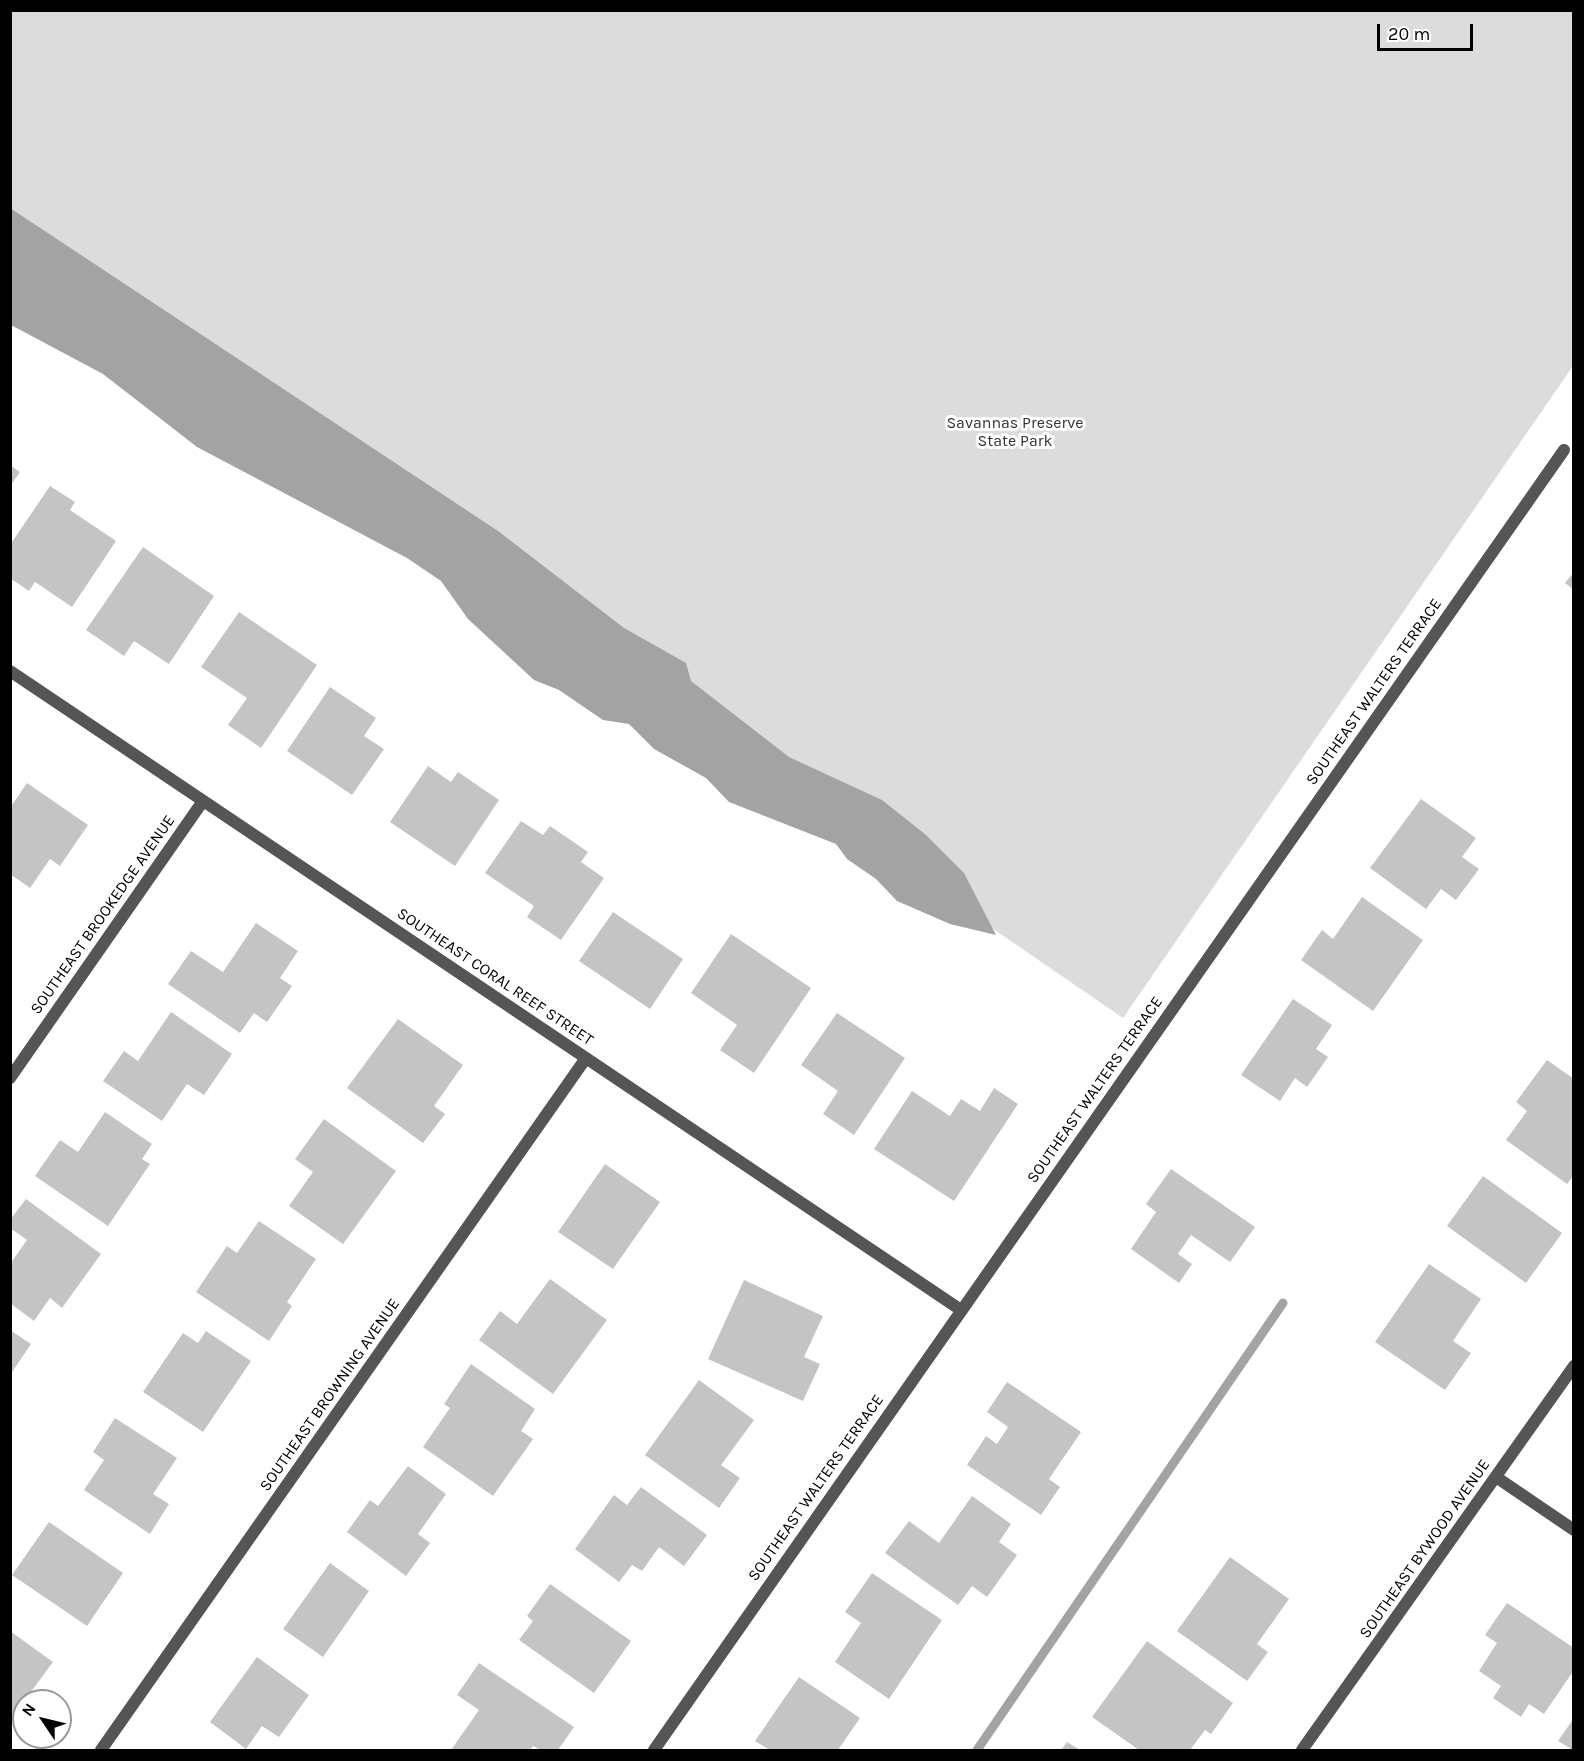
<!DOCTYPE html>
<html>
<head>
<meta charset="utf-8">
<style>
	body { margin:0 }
	#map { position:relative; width:1584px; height:1761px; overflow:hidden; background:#fff; font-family:Karla,sans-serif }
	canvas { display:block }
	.frame { position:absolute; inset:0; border:12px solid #000; pointer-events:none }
	.north { position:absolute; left:12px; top:1689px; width:60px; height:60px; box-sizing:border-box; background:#fff; border:2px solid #999; border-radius:50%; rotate:305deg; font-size:16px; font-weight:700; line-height:24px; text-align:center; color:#000 }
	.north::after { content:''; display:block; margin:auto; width:21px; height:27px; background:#000; clip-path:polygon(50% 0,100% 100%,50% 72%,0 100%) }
	.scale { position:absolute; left:1377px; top:24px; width:96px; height:27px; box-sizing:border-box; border:3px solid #000; border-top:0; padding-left:8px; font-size:18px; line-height:21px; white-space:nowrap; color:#000; -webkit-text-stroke:4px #fff; paint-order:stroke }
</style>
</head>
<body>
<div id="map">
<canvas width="1584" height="1761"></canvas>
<div class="frame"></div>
<div class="north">N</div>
<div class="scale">20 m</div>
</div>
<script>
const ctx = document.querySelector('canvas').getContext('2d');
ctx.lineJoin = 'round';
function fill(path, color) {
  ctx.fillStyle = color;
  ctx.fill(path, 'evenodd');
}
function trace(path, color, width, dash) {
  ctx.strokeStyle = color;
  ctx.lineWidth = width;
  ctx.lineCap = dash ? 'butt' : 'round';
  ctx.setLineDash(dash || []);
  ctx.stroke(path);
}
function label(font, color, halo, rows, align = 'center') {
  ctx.font = font + ' Karla,sans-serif';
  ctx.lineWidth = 6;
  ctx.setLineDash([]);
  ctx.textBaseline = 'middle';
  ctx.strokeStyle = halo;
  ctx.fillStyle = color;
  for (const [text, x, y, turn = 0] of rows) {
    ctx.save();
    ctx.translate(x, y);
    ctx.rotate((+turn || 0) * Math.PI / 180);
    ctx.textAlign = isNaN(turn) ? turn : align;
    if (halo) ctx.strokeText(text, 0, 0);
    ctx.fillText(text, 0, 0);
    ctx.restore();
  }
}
fill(new Path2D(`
	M 11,11 L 1573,11 L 1573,366 L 1123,1018 L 11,255 Z`), '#dcdcdc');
fill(new Path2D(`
	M 10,208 L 498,531 L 624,628 L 686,663 L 691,681 L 789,757 L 882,800 L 926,835 L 964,873 L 996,935 L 950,924 L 897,901 L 876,879 L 847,859 L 836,844 L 729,802 L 706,778 L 654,749 L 629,724 L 603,720 L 559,690 L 534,680 L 468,619 L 441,581 L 407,558 L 197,447 L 103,374 L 11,325 Z`), '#a3a3a3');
trace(new Path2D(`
	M 977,1750 L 1283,1303`), '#a3a3a3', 9);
fill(new Path2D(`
	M 10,465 L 20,472 L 10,486 Z
	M 50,486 L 75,502 L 70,510 L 116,541 L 72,607 L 35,582 L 29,591 L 10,578 L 10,545 Z
	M 143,547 L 214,596 L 169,664 L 134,641 L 124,656 L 86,630 Z
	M 1574,572 L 1574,590 L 1565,583 Z
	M 239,612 L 317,665 L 261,748 L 228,725 L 247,698 L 201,667 Z
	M 330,687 L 376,718 L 364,736 L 384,749 L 352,795 L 287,751 Z
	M 428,766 L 451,782 L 458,772 L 499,800 L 455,866 L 390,822 Z
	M 27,783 L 88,825 L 60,866 L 50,859 L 30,888 L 10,874 L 10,808 Z
	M 1421,799 L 1476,838 L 1462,857 L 1479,869 L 1456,900 L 1441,889 L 1426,909 L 1370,868 Z
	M 521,821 L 543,835 L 550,826 L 588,852 L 581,862 L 604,878 L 561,940 L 527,917 L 534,906 L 485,873 Z
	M 1362,897 L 1423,940 L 1373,1011 L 1301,960 L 1322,930 L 1333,939 Z
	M 613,912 L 683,959 L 650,1009 L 579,961 Z
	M 256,923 L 298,951 L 280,978 L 292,986 L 267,1022 L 254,1013 L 240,1033 L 168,984 L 191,951 L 223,972 Z
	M 731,934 L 811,988 L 754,1073 L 720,1050 L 737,1025 L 691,993 Z
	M 1293,999 L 1332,1025 L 1316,1049 L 1328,1057 L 1307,1087 L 1295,1078 L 1280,1101 L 1241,1075 Z
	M 171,1012 L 232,1054 L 204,1095 L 187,1084 L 162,1121 L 103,1081 L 124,1051 L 138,1061 Z
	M 837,1013 L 905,1058 L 854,1135 L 823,1114 L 838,1091 L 801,1065 Z
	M 398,1019 L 463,1065 L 434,1106 L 445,1114 L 423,1143 L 347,1088 Z
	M 1547,1060 L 1574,1079 L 1574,1175 L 1567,1184 L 1506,1140 L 1527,1111 L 1516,1102 Z
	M 994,1088 L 1018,1104 L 954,1201 L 874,1149 L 912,1091 L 950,1116 L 961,1099 L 980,1111 Z
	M 105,1112 L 152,1144 L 142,1159 L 150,1164 L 108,1226 L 35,1176 L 60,1140 L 78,1152 Z
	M 324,1119 L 396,1171 L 343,1244 L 289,1206 L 313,1172 L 295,1159 Z
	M 605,1164 L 660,1202 L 613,1269 L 558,1232 Z
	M 1171,1169 L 1255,1227 L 1230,1262 L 1191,1235 L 1178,1254 L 1192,1264 L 1179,1283 L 1131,1249 L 1156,1212 L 1146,1204 Z
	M 1483,1176 L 1562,1233 L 1526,1283 L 1447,1226 Z
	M 26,1199 L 101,1254 L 62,1308 L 50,1298 L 34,1321 L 10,1303 L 10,1264 L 27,1240 L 10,1228 L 10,1220 Z
	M 259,1221 L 316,1259 L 287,1302 L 292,1306 L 269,1341 L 196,1292 L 227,1246 L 237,1253 Z
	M 1429,1264 L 1481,1299 L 1453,1341 L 1471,1353 L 1445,1390 L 1375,1342 Z
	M 550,1279 L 607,1320 L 553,1394 L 479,1340 L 500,1311 L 517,1324 Z
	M 744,1280 L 823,1316 L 804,1357 L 820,1364 L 803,1401 L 708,1359 Z
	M 10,1330 L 31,1344 L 10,1375 Z
	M 206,1331 L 251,1361 L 203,1432 L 143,1392 L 183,1333 L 198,1343 Z
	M 471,1364 L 535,1409 L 521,1431 L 533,1439 L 493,1496 L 423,1447 L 450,1408 L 444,1404 Z
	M 699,1380 L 754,1420 L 721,1465 L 740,1478 L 719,1508 L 645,1455 Z
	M 1007,1382 L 1081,1432 L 1049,1479 L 1060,1487 L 1041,1515 L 967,1465 L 986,1436 L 997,1444 L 1008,1427 L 987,1412 Z
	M 115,1418 L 177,1458 L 153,1494 L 169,1504 L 150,1534 L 84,1490 L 104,1460 L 93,1452 Z
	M 408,1466 L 446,1494 L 418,1534 L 430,1543 L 406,1576 L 347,1532 L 370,1500 L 378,1506 Z
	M 641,1487 L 707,1535 L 684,1566 L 659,1547 L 642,1571 L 632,1565 L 619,1582 L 575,1549 L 614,1495 L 627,1505 Z
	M 972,1496 L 1011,1524 L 999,1542 L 1017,1555 L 987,1597 L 972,1586 L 958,1605 L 885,1553 L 909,1521 L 939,1543 Z
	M 49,1522 L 123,1573 L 87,1626 L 12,1575 Z
	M 1230,1557 L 1289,1599 L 1257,1644 L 1268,1652 L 1247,1681 L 1177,1631 Z
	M 330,1563 L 369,1591 L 323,1657 L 283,1629 Z
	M 872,1573 L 942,1620 L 889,1699 L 835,1662 L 861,1623 L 845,1612 Z
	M 550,1584 L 631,1641 L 594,1693 L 519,1640 L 533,1621 L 527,1616 Z
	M 1507,1603 L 1574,1648 L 1574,1670 L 1544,1714 L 1529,1704 L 1521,1717 L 1493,1698 L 1501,1686 L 1479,1671 L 1497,1643 L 1485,1635 Z
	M 10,1631 L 53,1662 L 10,1720 Z
	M 1147,1641 L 1233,1703 L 1211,1734 L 1205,1730 L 1190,1750 L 1139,1750 L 1092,1717 Z
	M 257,1657 L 309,1695 L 279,1737 L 262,1726 L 246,1749 L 210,1722 Z
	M 479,1663 L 574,1727 L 558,1750 L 541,1750 L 533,1746 L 530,1750 L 451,1750 L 479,1710 L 457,1695 Z
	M 799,1677 L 860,1718 L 838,1750 L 770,1750 L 755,1741 Z
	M 1574,1718 L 1574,1750 L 1573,1750 L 1558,1741 Z
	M 1067,1742 L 1080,1750 L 1061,1750 Z`), '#c4c4c4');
trace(new Path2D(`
	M 10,671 L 961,1310
	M 10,1078 L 203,801
	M 1496,1477 L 1574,1530
	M 101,1750 L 586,1058
	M 654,1750 L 1564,450
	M 1302,1750 L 1574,1366`), '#555', 12);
label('16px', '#333', '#fff', [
	["Savannas Preserve",1015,423],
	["State Park",1015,441]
]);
label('16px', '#000', '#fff', [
	["SOUTHEAST WALTERS TERRACE",1374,692,-55],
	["SOUTHEAST BROOKEDGE AVENUE",103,915,-55],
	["SOUTHEAST CORAL REEF STREET",495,977,34],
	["SOUTHEAST WALTERS TERRACE",1095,1090,-55],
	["SOUTHEAST BROWNING AVENUE",330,1395,-55],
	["SOUTHEAST WALTERS TERRACE",816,1488,-55],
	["SOUTHEAST BYWOOD AVENUE",1425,1549,-55]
]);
</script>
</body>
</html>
